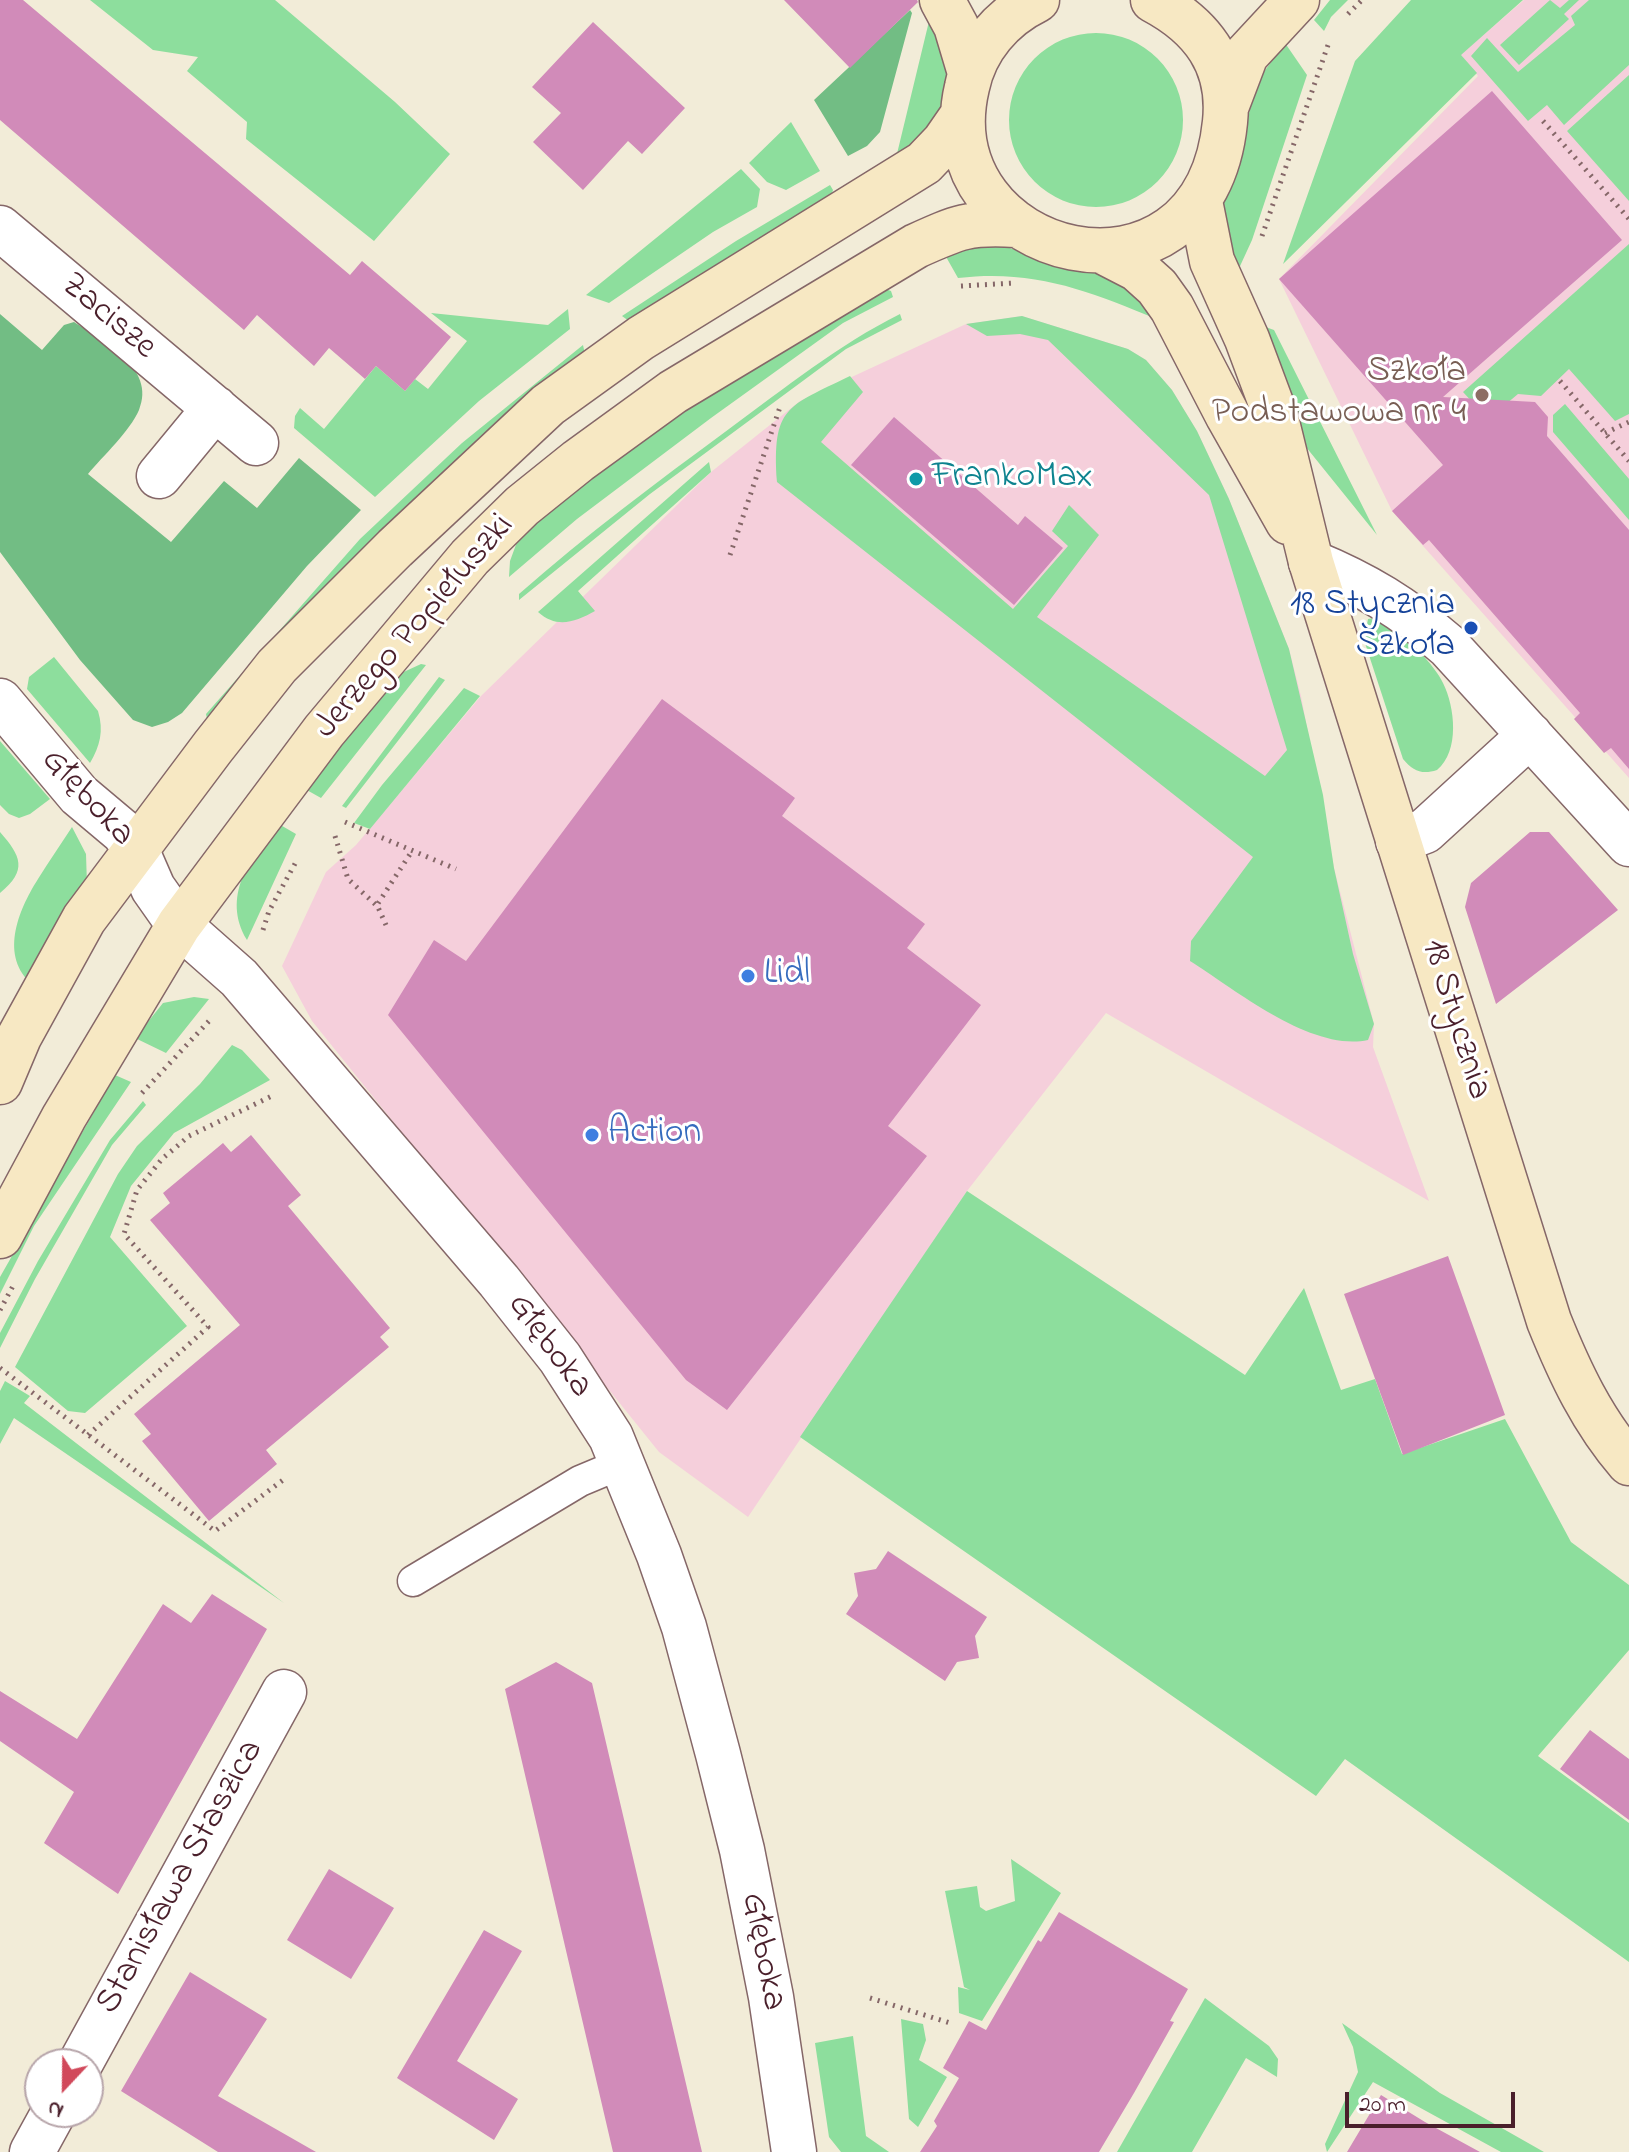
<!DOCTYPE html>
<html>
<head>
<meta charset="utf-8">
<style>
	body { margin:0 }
	#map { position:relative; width:1629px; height:2152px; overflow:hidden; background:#f2ecd8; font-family:"Indie Flower",sans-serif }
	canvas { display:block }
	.north { position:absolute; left:24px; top:2048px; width:80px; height:80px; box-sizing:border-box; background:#fff; border:2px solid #b7a5aa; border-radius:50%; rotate:202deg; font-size:22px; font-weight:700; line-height:32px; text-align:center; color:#4a1f2b }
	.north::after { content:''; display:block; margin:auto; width:28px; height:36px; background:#d1495b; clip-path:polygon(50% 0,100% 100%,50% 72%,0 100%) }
	.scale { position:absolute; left:1345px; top:2092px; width:170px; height:36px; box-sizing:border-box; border:4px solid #4a1f2b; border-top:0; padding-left:10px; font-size:24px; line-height:28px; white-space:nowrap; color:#4a1f2b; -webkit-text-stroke:6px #fff; paint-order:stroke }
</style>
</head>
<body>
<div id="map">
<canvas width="1629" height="2152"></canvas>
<div class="north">N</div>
<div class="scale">20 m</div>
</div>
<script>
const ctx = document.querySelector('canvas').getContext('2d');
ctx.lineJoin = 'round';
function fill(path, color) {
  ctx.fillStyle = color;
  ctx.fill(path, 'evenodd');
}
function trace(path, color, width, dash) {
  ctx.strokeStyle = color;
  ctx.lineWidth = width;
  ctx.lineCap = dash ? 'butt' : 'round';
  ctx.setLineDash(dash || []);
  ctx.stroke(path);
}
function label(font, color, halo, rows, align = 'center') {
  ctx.font = font + ' "Indie Flower",sans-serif';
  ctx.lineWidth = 6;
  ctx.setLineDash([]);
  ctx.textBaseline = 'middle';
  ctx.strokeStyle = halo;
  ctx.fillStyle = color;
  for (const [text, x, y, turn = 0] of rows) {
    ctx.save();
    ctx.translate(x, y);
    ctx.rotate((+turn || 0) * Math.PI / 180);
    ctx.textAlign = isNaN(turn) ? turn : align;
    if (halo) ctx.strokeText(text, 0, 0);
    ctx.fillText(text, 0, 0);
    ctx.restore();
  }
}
fill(new Path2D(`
	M 1524,0 L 1629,0 L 1629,778 L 1392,511 L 1279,279 L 1478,76 L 1460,55 Z
	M 1022,316 L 1128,349 L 1146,360 L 1172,390 L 1197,431 L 1229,499 L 1289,649 L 1301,696 L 1334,868 L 1374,1024 L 1373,1047 L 1429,1201 L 1106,1013 L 967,1191 L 748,1517 L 659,1452 L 312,1021 L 282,966 L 326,872 L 356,845 L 481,696 L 711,472 L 800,401 L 966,324 Z`), '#f5cfdb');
fill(new Path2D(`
	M 90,0 L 275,0 L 395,102 L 450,154 L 374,241 L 246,139 L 247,122 L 187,71 L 198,57 L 153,50 Z
	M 1330,0 L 1348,0 L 1331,17 L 1324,31 L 1314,20 Z
	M 1411,0 L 1523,0 L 1461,55 L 1477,73 L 1283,264 L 1355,61 Z
	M 1550,0 L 1560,8 L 1569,0 L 1579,0 L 1564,14 L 1569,19 L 1519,65 L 1500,45 Z
	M 1589,0 L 1629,0 L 1629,65 L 1564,125 L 1547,105 L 1528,121 L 1471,56 L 1487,38 L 1518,72 L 1575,25 L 1571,16 Z
	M 931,13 C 936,31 945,49 948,67 C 957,107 918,137 895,162 Z
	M1009 120a87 87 0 1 1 174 0a87 87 0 1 1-174 0Z
	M 1285,43 L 1307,75 L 1252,240 L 1235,277 L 1222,207 L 1242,148 L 1255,84 Z
	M 1629,75 L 1629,201 L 1567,131 Z
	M 791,122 L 820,171 L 786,190 L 767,182 L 749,163 Z
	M 741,169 L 760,189 L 757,207 L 713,232 L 609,303 L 586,295 Z
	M 830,185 L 833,190 L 830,200 L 633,324 L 622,316 L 736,241 Z
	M 1629,244 L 1629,414 L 1615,421 L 1569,369 L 1541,396 L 1518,394 L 1488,419 L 1463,392 Z
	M 993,245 L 1010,248 L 1056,265 L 1108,276 L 1126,285 L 1157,319 C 1088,291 1035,269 958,278 L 945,255 L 956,248 Z
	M 880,287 L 891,291 L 893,297 L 843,323 L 711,418 L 577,519 L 509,577 L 510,561 L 521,531 L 675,407 Z
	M 568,309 L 570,329 L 479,401 L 375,497 L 294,428 L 295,416 L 300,408 L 324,429 L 376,366 L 405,391 L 415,379 L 428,389 L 467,341 L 431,313 L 548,325 Z
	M 900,314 L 902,320 L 846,349 L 650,494 L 519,600 L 519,594 C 586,535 657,482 729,429 C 785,388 838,345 900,314 Z
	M 1022,316 L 1128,349 L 1146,360 L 1172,390 L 1197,431 L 1229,499 L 1289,649 L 1323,795 L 1334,868 L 1353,954 L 1374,1024 L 1368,1040 C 1311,1052 1236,990 1190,961 L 1191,941 L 1253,857 L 777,482 C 772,406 787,407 850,376 L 863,392 L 821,442 L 1013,609 L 1068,546 L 1052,531 L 1069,505 L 1099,535 L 1037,617 L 1265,776 L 1287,750 L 1209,495 L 1048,340 L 1020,334 L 987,336 L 966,324 Z
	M 1260,325 L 1274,330 L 1377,535 L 1306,447 Z
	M 583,345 L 586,359 L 207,719 L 206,714 L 360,539 L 462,443 Z
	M 1565,404 L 1629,479 L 1629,520 L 1553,432 L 1553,415 Z
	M 709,462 L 711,472 L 578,591 L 595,611 C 575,622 557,629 538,612 Z
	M 1374,618 L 1392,620 C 1405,637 1435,665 1443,683 C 1455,707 1460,751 1437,770 C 1422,775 1413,771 1403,759 L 1364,640 L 1368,619 Z
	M 54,657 L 98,711 C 104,731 100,746 90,763 L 27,689 L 29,677 Z
	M 421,664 L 426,665 L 321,798 L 305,789 L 395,676 Z
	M 439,677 L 445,680 L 346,808 L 342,806 Z
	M 464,688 L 480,696 L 370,829 L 354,823 L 382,785 Z
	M 0,741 L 50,799 L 30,814 L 19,818 L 9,814 L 0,805 Z
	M 277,823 L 296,834 L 247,940 C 221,897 250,858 277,823 Z
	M 72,827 L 86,854 L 87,885 L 32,984 C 0,957 17,912 38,879 C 49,861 61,844 72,827 Z
	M 0,832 C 21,856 28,870 0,893 Z
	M 194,997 L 209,999 L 166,1053 L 135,1038 L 163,1003 Z
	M 232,1045 L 242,1050 L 270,1080 L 174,1133 L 131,1186 L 110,1237 L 187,1326 L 85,1413 L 68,1411 L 15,1367 L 118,1174 L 137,1146 L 200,1084 Z
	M 115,1075 L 131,1082 L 34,1226 L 0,1294 L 0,1277 Z
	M 143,1101 L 146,1105 L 112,1145 L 35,1279 L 0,1348 L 0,1333 L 38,1261 L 110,1140 Z
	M 967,1191 L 1245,1375 L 1304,1288 L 1341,1390 L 1375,1379 L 1402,1454 L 1505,1419 L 1571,1542 L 1629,1585 L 1629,1650 L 1538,1756 L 1629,1823 L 1629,1962 L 1345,1759 L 1316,1796 L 800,1437 Z
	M 5,1381 L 30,1396 L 24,1403 L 284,1603 L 14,1418 L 0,1444 L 0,1391 Z
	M 1011,1859 L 1061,1893 L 982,2021 L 959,2013 L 958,1987 L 970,1990 L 964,1987 L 945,1891 L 977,1886 L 980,1907 L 986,1911 L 1015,1901 Z
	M 1205,1998 L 1269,2046 L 1278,2059 L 1277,2077 L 1246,2058 L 1192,2152 L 1117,2152 Z
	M 901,2019 L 923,2024 L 926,2040 L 919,2060 L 947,2077 L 918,2127 L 909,2119 Z
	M 1342,2023 L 1440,2093 L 1544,2152 L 1501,2152 L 1373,2082 L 1327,2152 L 1325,2144 L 1358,2072 L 1353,2047 Z
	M 853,2036 L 866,2136 L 889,2152 L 841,2152 L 829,2137 L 815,2043 Z`), '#8dde9d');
fill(new Path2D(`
	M 910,10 L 912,13 L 880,132 L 867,146 L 848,156 L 814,100 Z
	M 0,314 L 42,350 L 64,325 L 74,322 C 102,340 157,368 139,410 C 130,431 103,456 88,474 L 171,542 L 224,481 L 257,508 L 299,458 L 361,510 L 307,566 L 182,713 L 168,722 L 152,727 L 133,720 L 80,660 L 0,552 Z`), '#72bd84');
fill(new Path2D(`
	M 0,0 L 23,0 L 350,275 L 362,261 L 451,337 L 405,391 L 376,366 L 365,379 L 329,348 L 314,366 L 257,315 L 244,330 L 0,120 Z
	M 784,0 L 917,0 L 918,2 L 850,68 Z
	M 593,22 L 685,108 L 642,154 L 628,141 L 583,190 L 533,142 L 561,113 L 532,87 Z
	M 1492,91 L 1622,240 L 1443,397 L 1535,402 L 1548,417 L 1547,436 L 1629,530 L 1629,769 L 1611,748 L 1604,753 L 1574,719 L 1580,713 L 1429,540 L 1423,545 L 1392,511 L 1443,465 L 1279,279 Z
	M 894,417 L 1018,525 L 1025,516 L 1063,548 L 1014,605 L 851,465 Z
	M 662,699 L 795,798 L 782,816 L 925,924 L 907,948 L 981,1005 L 888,1126 L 927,1156 L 727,1410 L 686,1380 L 388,1015 L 434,940 L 466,961 Z
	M 1530,832 L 1549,832 L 1618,910 L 1496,1004 L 1465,907 L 1471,883 Z
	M 251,1135 L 301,1195 L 288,1206 L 390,1328 L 380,1337 L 389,1347 L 266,1450 L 277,1464 L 209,1521 L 142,1441 L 151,1434 L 134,1414 L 240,1325 L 150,1220 L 170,1203 L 163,1193 L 223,1143 L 231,1152 Z
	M 1448,1256 L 1505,1415 L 1403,1455 L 1344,1294 Z
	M 888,1551 L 987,1617 L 975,1636 L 979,1658 L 957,1662 L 945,1681 L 846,1614 L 858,1596 L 854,1573 L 876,1569 Z
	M 212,1594 L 267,1629 L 118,1894 L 44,1843 L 74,1792 L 0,1741 L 0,1691 L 77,1739 L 163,1604 L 191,1623 Z
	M 556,1662 L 592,1683 L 702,2152 L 613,2152 L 505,1689 Z
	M 1590,1730 L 1629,1759 L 1629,1820 L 1560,1769 Z
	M 329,1869 L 394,1908 L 351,1979 L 287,1940 Z
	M 1059,1912 L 1188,1989 L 1170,2021 L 1174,2022 L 1134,2093 L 1099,2152 L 920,2152 L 937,2126 L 934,2121 L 959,2078 L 943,2068 L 969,2021 L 986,2030 L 1038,1940 L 1041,1942 Z
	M 484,1930 L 522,1951 L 457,2061 L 518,2099 L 494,2140 L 397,2078 Z
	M 190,1972 L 267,2019 L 218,2096 L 316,2152 L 218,2152 L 121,2091 Z
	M 1381,2095 L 1425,2122 L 1480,2152 L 1347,2152 Z`), '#d18bb9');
const lane = new Path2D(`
	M 413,1581 L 580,1481 L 623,1463`);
const street = new Path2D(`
	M 0,228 L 256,443
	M 159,476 L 215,408
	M 1311,562 C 1365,584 1404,608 1448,646 L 1629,844
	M 0,701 L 79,795 L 123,832 L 136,849 L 153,888 L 179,925 L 239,978 L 499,1281 L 560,1358 L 611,1437 L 659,1555 L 684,1627 L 718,1754 L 742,1850 L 771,1997 L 794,2152
	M 1398,841 L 1425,831 L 1530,735
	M 80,2064 L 284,1692
	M 32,2152 L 54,2112`);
const secondary = new Path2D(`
	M 942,0 L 956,26 L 970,73
	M 1037,0 C 1002,17 975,48 967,87 C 926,260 1204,331 1225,122 C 1231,64 1202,26 1153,0
	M 1227,105 L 1246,55 L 1297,0
	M 1200,201 L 1212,261 L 1247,339 L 1275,414 L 1311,562 L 1549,1321 C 1570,1373 1592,1420 1629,1463
	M 1102,251 L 1137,269 L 1157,287 L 1172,308 L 1228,416 L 1288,522
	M 0,1082 L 19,1037 L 84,919 L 213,747 L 277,666 L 395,548 L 548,405 L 641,338 L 924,163 L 944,142 L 962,116
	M 0,1236 L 64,1117 L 179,925 L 324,731 L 470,557 L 522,506 L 578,461 L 673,392 L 916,246 C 958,227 969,222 1016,225`);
trace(lane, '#856768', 33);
trace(street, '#856768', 47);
trace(secondary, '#856768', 47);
trace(new Path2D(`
	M 1348,14 L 1362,0
	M 1543,121 L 1629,219
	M 1262,236 L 1328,45
	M 961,286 L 1015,283
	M 1560,381 L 1629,461
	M 1605,433 L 1629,422
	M 730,555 L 780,407
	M 345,822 L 456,869
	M 335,836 L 348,879 L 376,905
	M 386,925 L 377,905 L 412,851
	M 263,930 L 269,911 L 297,860
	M 142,1093 L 209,1021
	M 0,1310 L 13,1286
	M 0,1368 L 215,1531 L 283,1480
	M 88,1435 L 208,1327 L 124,1234 L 137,1190 L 162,1159 L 189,1136 L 274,1095
	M 870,1998 L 950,2023`), '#856768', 5, [2, 6]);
trace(lane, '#fff', 30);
trace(street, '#fff', 44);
trace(secondary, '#f7e8c3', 44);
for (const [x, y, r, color] of [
	[1482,395,8,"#8d6e63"],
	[916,479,8,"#0f9aa8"],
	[1471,628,8,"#1a4fb4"],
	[748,976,8,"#3f7fe0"],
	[592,1135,8,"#3f7fe0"]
]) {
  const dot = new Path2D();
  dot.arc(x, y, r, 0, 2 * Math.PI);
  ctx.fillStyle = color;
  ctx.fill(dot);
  trace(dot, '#fff', 3);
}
label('36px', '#4a1f2b', '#fff', [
	["Zacisze",107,318,40],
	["Jerzego Popiełuszki",416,628,-49],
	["Głęboka",86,799,47],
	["18 Stycznia",1454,1020,73],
	["Głęboka",548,1347,54],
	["Stanisława Staszica",182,1878,-61],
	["Głęboka",761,1952,79]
]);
label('36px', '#785e54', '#fff', [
	["Szkoła",1466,374],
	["Podstawowa nr 4",1466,415]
], 'right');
label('36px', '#0d838f', '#fff', [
	["FrankoMax",932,479]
], 'left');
label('36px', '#164399', '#fff', [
	["18 Stycznia",1455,607],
	["Szkoła",1455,648]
], 'right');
label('36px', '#366cbe', '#fff', [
	["Lidl",764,976],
	["Action",608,1135]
], 'left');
</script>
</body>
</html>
